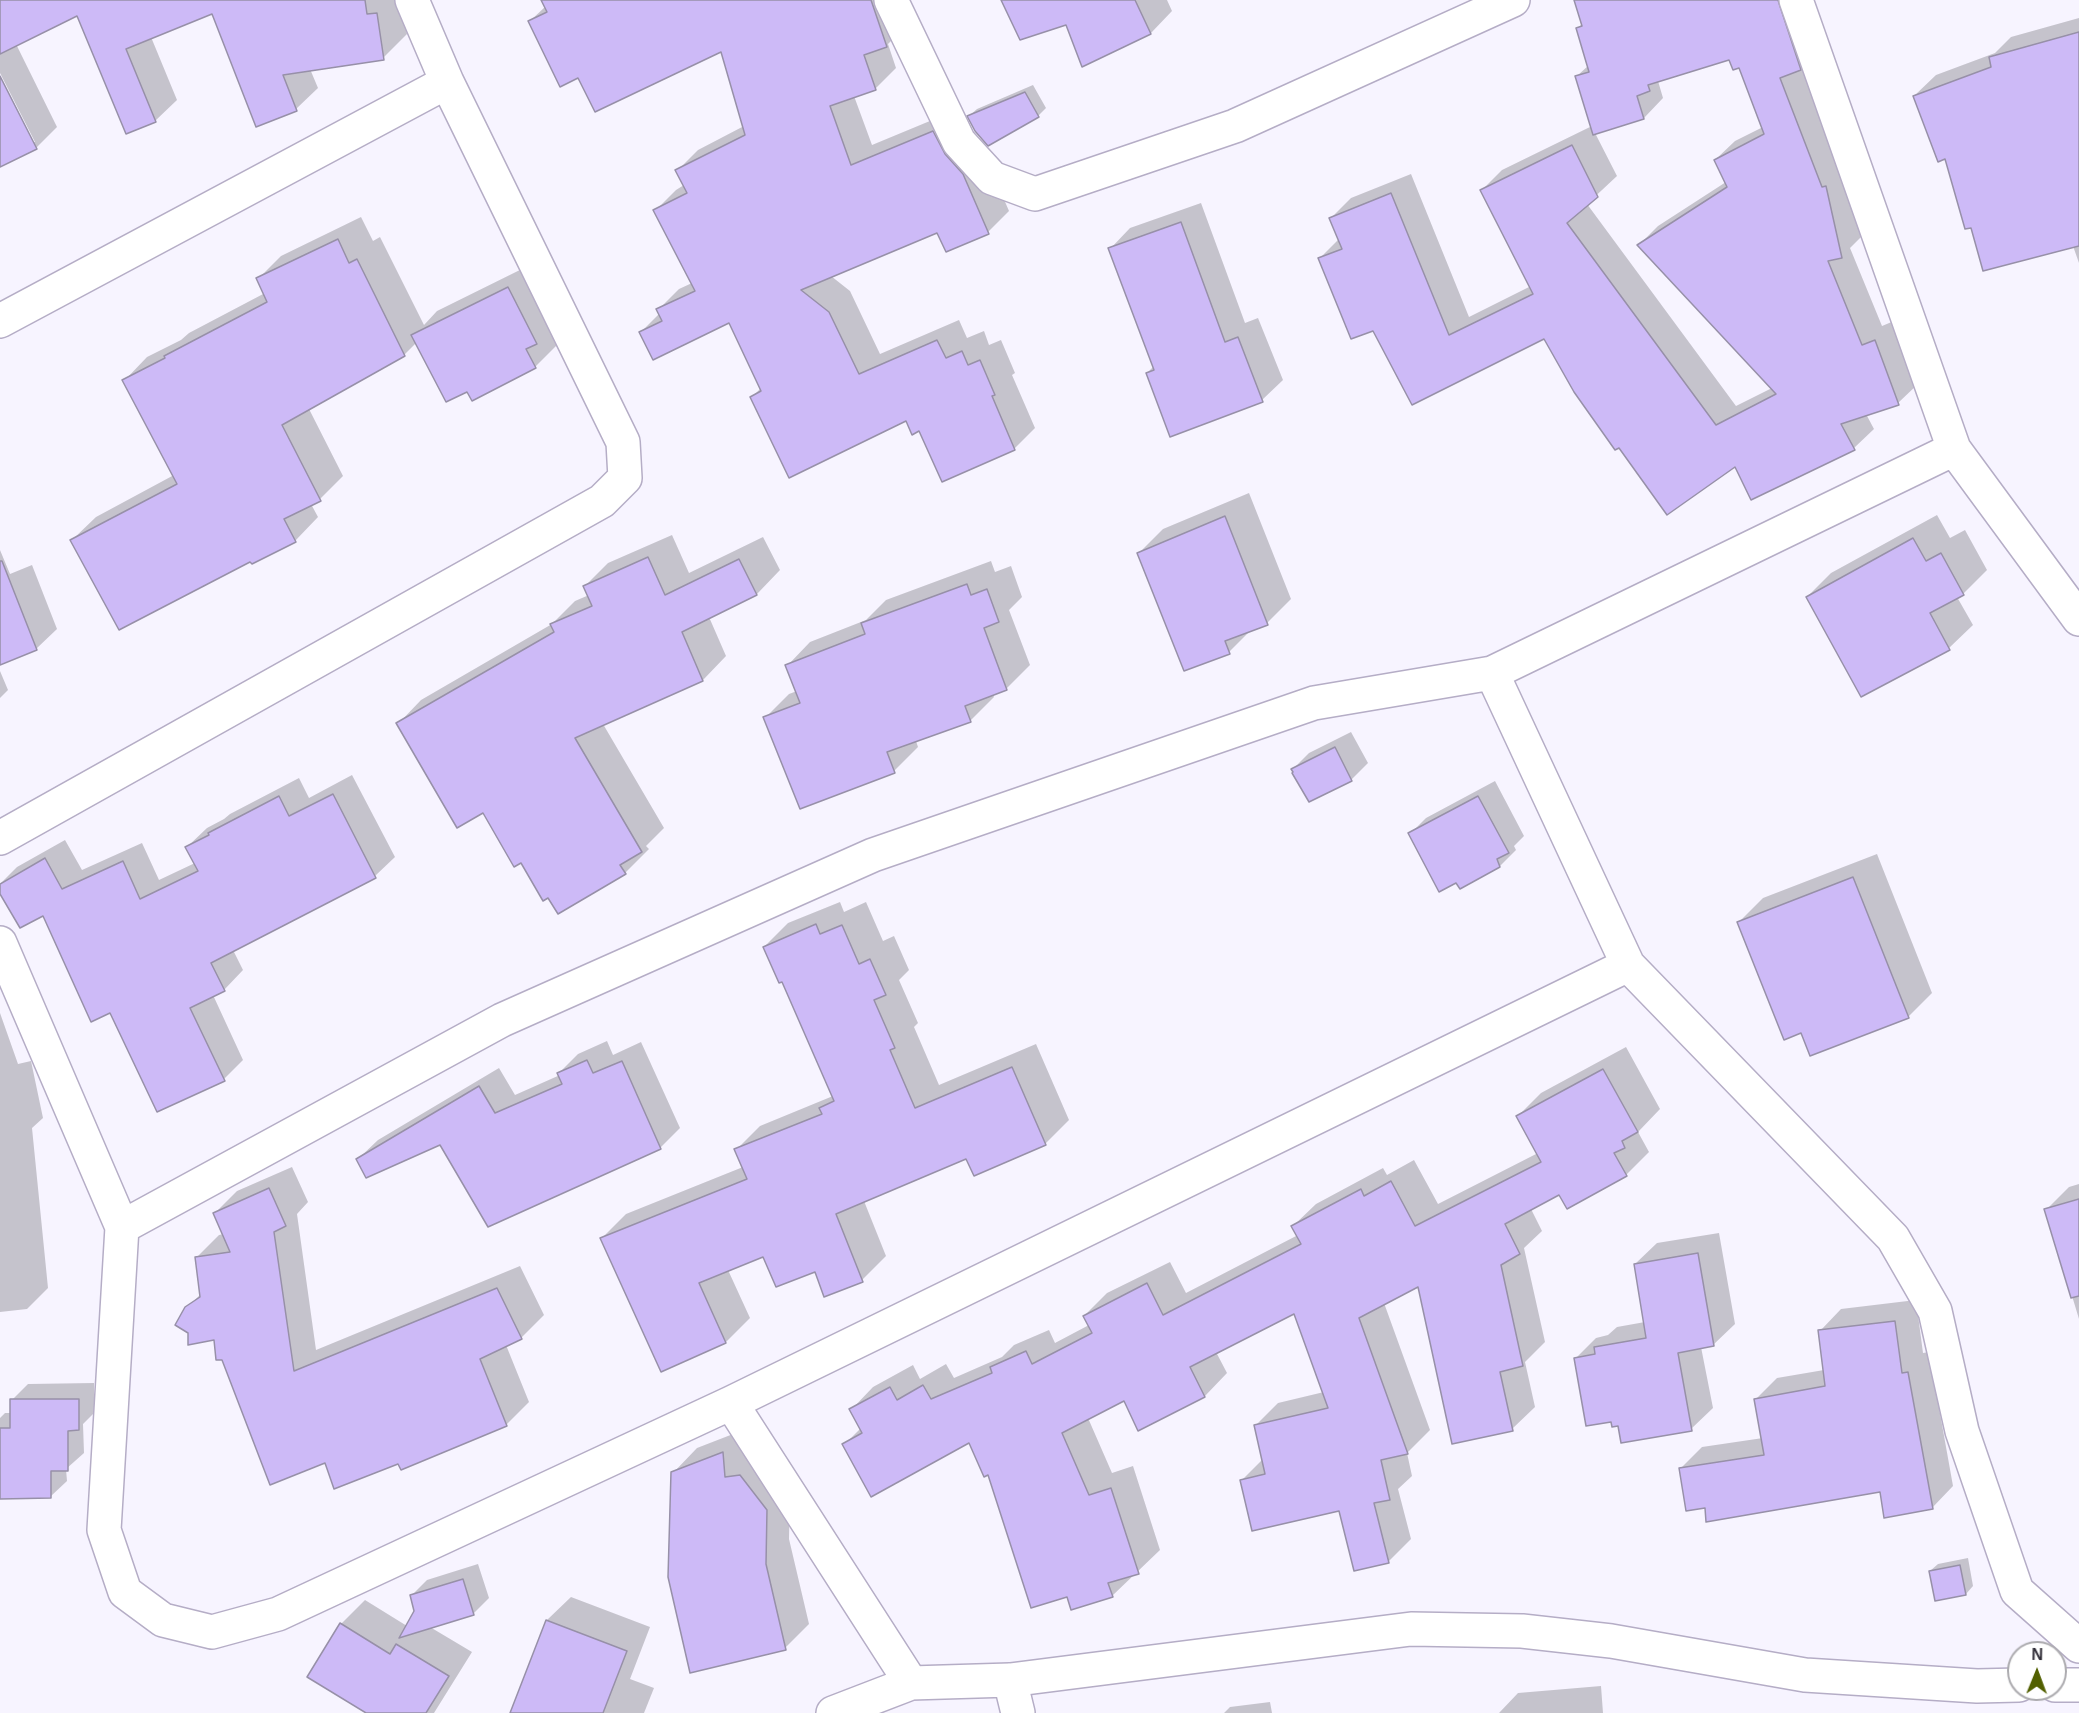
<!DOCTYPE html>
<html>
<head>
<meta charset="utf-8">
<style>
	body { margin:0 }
	#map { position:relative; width:2079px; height:1713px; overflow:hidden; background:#f7f4ff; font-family:Arial,sans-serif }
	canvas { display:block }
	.north { position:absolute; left:2007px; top:1641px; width:60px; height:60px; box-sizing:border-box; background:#fff; border:2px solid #acabaf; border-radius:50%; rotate:1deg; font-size:16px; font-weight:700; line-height:24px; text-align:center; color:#302d37 }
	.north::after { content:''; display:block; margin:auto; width:21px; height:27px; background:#526001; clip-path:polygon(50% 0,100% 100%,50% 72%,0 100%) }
</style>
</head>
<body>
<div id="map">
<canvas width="2079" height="1713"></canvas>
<div class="north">N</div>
</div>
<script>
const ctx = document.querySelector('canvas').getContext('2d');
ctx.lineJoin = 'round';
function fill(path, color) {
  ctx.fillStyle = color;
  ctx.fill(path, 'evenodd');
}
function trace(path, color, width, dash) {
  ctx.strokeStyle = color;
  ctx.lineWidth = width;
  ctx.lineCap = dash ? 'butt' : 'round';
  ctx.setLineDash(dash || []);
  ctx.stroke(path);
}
fill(new Path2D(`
	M 0,0 L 402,0 L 407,34 L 383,58 L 310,69 L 318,88 L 296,109 L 213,12 L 151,37 L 177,100 L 155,121 L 78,14 L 16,44 L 57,127 L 36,148 L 0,166 L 0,80 L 31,142 L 35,142 L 0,73 Z
	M 543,0 L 899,0 L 908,24 L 888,44 L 896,68 L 875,89 L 854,96 L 872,145 L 954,111 L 984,153 L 1009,211 L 988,232 L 938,231 L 831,276 L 850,291 L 880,354 L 959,320 L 967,338 L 984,331 L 989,345 L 1001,340 L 1015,373 L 1012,375 L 1035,428 L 1014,449 L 920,429 L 907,419 L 752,397 L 761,388 L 730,321 L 641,332 L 660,313 L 658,310 L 679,289 L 692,283 L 655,211 L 676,190 L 684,185 L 677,171 L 698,150 L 744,126 L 722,50 L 579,76 L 530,21 L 546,6 Z
	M 1003,0 L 1167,0 L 1172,11 L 1151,33 L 1083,65 L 1067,23 Z
	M 1580,0 L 1803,0 L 1845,167 L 1861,237 L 1850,248 L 1882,326 L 1894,321 L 1918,384 L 1898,403 L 1866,414 L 1874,429 L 1854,448 L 1752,498 L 1735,464 L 1544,337 L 1412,403 L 1374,329 L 1320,258 L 1339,239 L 1331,218 L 1351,198 L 1411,174 L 1469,317 L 1531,286 L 1482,190 L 1502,170 L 1592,126 L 1577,76 L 1589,65 L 1578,28 L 1583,23 ZM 1730,58 L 1740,66 L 1763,127 L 1735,141 L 1715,160 L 1726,182 L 1658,226 L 1639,245 L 1772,388 L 1736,406 L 1587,204 L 1617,176 L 1595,133 L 1644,118 L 1663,98 L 1658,81 Z
	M 2079,18 L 2079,263 L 2073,246 L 1972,226 L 1946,157 L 1914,96 L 1936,75 L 1995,53 L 2011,37 Z
	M 1033,85 L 1046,108 L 1038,116 L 969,116 L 977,109 Z
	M 1201,203 L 1245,323 L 1258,318 L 1283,380 L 1262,400 L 1171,435 L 1147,373 L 1154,366 L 1110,249 L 1130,228 Z
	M 361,217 L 373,241 L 380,237 L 424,325 L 437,311 L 532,264 L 559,343 L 535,367 L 468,390 L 417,342 L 404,355 L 309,409 L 343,476 L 320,499 L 311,504 L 318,517 L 295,541 L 72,540 L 96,517 L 174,475 L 124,381 L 147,357 L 181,340 L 189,333 L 265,293 L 258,279 L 281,256 Z
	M 1249,493 L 1291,599 L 1267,623 L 1252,629 L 1229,652 L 1139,553 L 1163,529 Z
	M 1937,515 L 1950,538 L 1965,530 L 1987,570 L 1963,594 L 1957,597 L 1973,625 L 1949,648 L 1807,597 L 1831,573 Z
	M 672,535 L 689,573 L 763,537 L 780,570 L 757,594 L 709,617 L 726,656 L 703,680 L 603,724 L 664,828 L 646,846 L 649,849 L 625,873 L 558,912 L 484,811 L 398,724 L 421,700 L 552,624 L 575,601 L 589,595 L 585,586 L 608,563 Z
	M 0,550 L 10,574 L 32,565 L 57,629 L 36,649 L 0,663 Z
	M 991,561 L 995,572 L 1011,566 L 1022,597 L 1009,610 L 1030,665 L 1006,689 L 993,694 L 994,697 L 970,721 L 916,741 L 918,747 L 894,771 L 800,807 L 765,718 L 789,694 L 797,691 L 787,666 L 810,642 L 866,620 L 886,600 Z
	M 0,671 L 8,690 L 0,698 Z
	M 1351,732 L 1368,763 L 1352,779 L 1309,800 L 1293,769 L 1309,753 Z
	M 352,775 L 395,857 L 375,876 L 233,950 L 243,970 L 224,990 L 213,995 L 243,1060 L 224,1079 L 111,1011 L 44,914 L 0,891 L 0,884 L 17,867 L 65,840 L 82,870 L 142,843 L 159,880 L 195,863 L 187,847 L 207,828 L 224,819 L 230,814 L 299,778 L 309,798 Z
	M 1495,781 L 1524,836 L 1514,846 L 1516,850 L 1500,866 L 1460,887 L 1410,834 L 1426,818 Z
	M 1877,854 L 1932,993 L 1908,1017 L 1802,1031 L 1739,922 L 1763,898 Z
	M 840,902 L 844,912 L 866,902 L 883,941 L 894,936 L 909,970 L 899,980 L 918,1023 L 914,1027 L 939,1085 L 1036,1044 L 1069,1120 L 1045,1144 L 967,1157 L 864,1201 L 886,1256 L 862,1280 L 816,1270 L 764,1255 L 728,1270 L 750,1318 L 726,1342 L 602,1238 L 626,1214 L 743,1167 L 736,1150 L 760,1126 L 833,1096 L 783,980 L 764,947 L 788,923 Z
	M 0,1013 L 18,1064 L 31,1061 L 43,1118 L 32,1128 L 48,1288 L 27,1309 L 0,1312 Z
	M 607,1041 L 613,1055 L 641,1042 L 680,1128 L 661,1147 L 488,1225 L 441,1143 L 358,1159 L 378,1140 L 499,1068 L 515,1095 L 560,1075 L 559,1073 L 578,1054 Z
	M 1626,1047 L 1660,1109 L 1638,1132 L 1649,1152 L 1626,1175 L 1568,1207 L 1560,1193 L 1531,1209 L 1542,1231 L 1524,1248 L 1545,1342 L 1525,1362 L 1535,1407 L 1512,1429 L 1419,1284 L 1384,1303 L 1430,1430 L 1407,1453 L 1412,1476 L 1398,1489 L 1411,1539 L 1389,1561 L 1340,1509 L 1242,1480 L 1263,1459 L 1256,1425 L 1278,1403 L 1324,1392 L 1295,1312 L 1216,1352 L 1227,1373 L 1205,1396 L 1139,1429 L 1124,1399 L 1088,1418 L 1112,1473 L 1133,1466 L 1160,1550 L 1112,1596 L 1068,1595 L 970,1441 L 844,1445 L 861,1428 L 851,1410 L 873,1387 L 913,1365 L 920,1379 L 946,1364 L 954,1378 L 1002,1357 L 1014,1345 L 1049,1330 L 1055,1343 L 1089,1325 L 1084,1316 L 1107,1293 L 1170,1262 L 1186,1293 L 1298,1235 L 1293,1226 L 1316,1204 L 1383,1168 L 1387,1175 L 1414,1160 L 1438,1204 L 1538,1153 L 1518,1116 L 1541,1093 Z
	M 292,1167 L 308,1202 L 297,1214 L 316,1350 L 520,1266 L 544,1315 L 521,1338 L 506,1345 L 529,1402 L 506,1425 L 399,1463 L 215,1338 L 186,1308 L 201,1294 L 196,1258 L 219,1235 L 224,1234 L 215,1213 L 237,1191 Z
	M 2079,1184 L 2079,1319 L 2046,1210 L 2069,1187 Z
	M 1719,1233 L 1735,1324 L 1713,1345 L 1701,1347 L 1713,1408 L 1691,1429 L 1620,1424 L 1575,1359 L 1596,1338 L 1608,1335 L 1617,1327 L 1645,1322 L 1635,1264 L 1657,1243 Z
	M 1916,1300 L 1923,1353 L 1929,1352 L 1953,1486 L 1932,1508 L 1881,1491 L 1706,1506 L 1681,1468 L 1702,1447 L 1763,1438 L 1756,1399 L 1777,1378 L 1824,1370 L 1820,1331 L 1841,1309 Z
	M 94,1383 L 94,1413 L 83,1424 L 84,1453 L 66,1469 L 67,1481 L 50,1497 L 0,1497 L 0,1418 L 5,1413 L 12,1413 L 12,1400 L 28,1384 Z
	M 746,1429 L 790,1486 L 789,1539 L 809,1624 L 785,1648 L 673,1473 L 697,1448 Z
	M 1968,1558 L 1973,1586 L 1966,1594 L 1930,1571 L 1938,1564 Z
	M 478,1564 L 489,1598 L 473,1614 L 430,1627 L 472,1652 L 434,1713 L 369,1713 L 341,1624 L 365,1600 L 407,1626 L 416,1611 L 411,1596 L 427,1580 Z
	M 571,1597 L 650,1627 L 630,1679 L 654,1688 L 644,1713 L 512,1713 L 547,1620 Z
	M 1601,1686 L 1603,1713 L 1499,1713 L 1518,1693 Z
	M 1270,1702 L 1272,1713 L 1224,1713 L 1230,1707 Z`), '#0003');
const building = new Path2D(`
	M 0,0 L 365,0 L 367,14 L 377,13 L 384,60 L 283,75 L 297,111 L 256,127 L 212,14 L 126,49 L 156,122 L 126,134 L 77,16 L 0,54 Z
	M 541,0 L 871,0 L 887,47 L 864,55 L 876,90 L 830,106 L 851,165 L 933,131 L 945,154 L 963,174 L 989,234 L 946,252 L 937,233 L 801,290 L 829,312 L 859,374 L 937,340 L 946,358 L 962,351 L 968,365 L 980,360 L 995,395 L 992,396 L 1015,450 L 942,482 L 919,431 L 912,435 L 906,421 L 789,478 L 750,397 L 761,391 L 729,323 L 653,360 L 639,332 L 662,321 L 656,309 L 695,291 L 653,210 L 687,193 L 675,170 L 745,135 L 721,52 L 595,112 L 578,78 L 560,87 L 528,21 L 547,12 Z
	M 1001,0 L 1135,0 L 1151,34 L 1082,67 L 1066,25 L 1020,40 Z
	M 1574,0 L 1778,0 L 1801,70 L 1780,78 L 1822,187 L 1826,186 L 1842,258 L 1828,261 L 1862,345 L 1875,340 L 1899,405 L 1841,424 L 1855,450 L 1751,500 L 1735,467 L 1667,515 L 1619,448 L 1615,450 L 1574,392 L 1544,339 L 1412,405 L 1373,331 L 1351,339 L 1318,258 L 1342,249 L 1329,218 L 1391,193 L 1449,335 L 1533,294 L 1480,190 L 1572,145 L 1598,197 L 1567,223 L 1716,425 L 1776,394 L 1637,245 L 1727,187 L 1714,160 L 1764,134 L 1739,68 L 1733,70 L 1729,60 L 1648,85 L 1650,91 L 1637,96 L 1644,119 L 1593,135 L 1575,76 L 1589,72 L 1576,28 L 1582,26 Z
	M 2079,32 L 2079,246 L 1983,271 L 1971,228 L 1965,229 L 1945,159 L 1938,162 L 1913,96 L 1991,67 L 1989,57 Z
	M 0,76 L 37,149 L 0,167 Z
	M 1025,92 L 1039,117 L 988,146 L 975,131 L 967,116 Z
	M 1181,222 L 1225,342 L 1238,337 L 1263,402 L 1170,437 L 1146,373 L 1154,370 L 1108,248 Z
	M 338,239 L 349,263 L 357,259 L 405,356 L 282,425 L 321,501 L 284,519 L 296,542 L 252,564 L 250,562 L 119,630 L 70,540 L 177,484 L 122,380 L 165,358 L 164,356 L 267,302 L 256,278 Z
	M 508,287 L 537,344 L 526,349 L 536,368 L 472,401 L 467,392 L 446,402 L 411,335 Z
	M 1225,516 L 1268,625 L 1225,641 L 1230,654 L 1184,671 L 1137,553 Z
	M 1913,538 L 1926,561 L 1941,553 L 1964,595 L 1930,613 L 1950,650 L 1861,697 L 1806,597 Z
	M 648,557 L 665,595 L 739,559 L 757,595 L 682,632 L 703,681 L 575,738 L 642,852 L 620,865 L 626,874 L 558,914 L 548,898 L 543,901 L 521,863 L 514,867 L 483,813 L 457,828 L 396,723 L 554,632 L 550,624 L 592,606 L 583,586 Z
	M 0,561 L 2,561 L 37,650 L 0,665 Z
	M 967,584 L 971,595 L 987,589 L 999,622 L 984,628 L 1007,690 L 965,706 L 971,722 L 887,752 L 895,773 L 800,809 L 763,717 L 800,703 L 785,665 L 865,634 L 861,623 Z
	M 1335,747 L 1352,781 L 1309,802 L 1292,773 L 1293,772 L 1291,769 Z
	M 333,794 L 376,878 L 211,963 L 225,991 L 190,1008 L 225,1081 L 157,1112 L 110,1013 L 91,1022 L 43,916 L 20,928 L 0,894 L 0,884 L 45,858 L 62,889 L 123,861 L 140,899 L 198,871 L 185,847 L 209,835 L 208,833 L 279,796 L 289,816 Z
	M 1478,796 L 1509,853 L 1497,859 L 1500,867 L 1460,889 L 1456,883 L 1439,892 L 1408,833 Z
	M 1853,877 L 1909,1018 L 1810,1056 L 1801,1033 L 1784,1040 L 1737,922 Z
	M 816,924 L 820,934 L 842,925 L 859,964 L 870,959 L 886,995 L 874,1000 L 895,1048 L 890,1050 L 915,1108 L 1012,1067 L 1046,1145 L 974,1176 L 966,1159 L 836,1214 L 863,1282 L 824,1297 L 815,1272 L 776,1287 L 763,1257 L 699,1283 L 726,1343 L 661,1372 L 600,1238 L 747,1179 L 734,1149 L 822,1114 L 819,1108 L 834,1101 L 782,982 L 779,983 L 763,947 Z
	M 587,1060 L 593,1073 L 622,1061 L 661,1149 L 488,1227 L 440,1145 L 366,1178 L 356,1159 L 479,1086 L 495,1113 L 562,1084 L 557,1073 Z
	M 1603,1069 L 1638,1132 L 1622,1141 L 1625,1148 L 1614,1153 L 1627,1176 L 1567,1209 L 1559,1195 L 1505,1224 L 1520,1254 L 1501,1265 L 1523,1366 L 1500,1372 L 1513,1431 L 1452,1444 L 1418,1287 L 1359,1318 L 1408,1454 L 1381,1460 L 1390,1500 L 1374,1503 L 1389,1563 L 1354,1571 L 1339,1511 L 1252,1531 L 1240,1480 L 1265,1474 L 1254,1425 L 1328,1408 L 1294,1314 L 1190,1367 L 1205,1397 L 1138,1431 L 1124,1401 L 1062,1433 L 1089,1495 L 1111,1488 L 1139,1574 L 1108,1583 L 1113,1597 L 1071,1610 L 1067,1597 L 1031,1608 L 988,1475 L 984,1477 L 969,1443 L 871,1497 L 842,1444 L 862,1433 L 849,1409 L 890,1387 L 897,1400 L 923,1385 L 931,1399 L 992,1373 L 990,1367 L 1026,1351 L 1032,1364 L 1092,1333 L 1083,1316 L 1147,1283 L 1163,1315 L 1301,1244 L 1291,1226 L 1361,1189 L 1364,1196 L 1391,1181 L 1415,1226 L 1541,1162 L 1516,1116 Z
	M 269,1188 L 286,1226 L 274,1232 L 294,1371 L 497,1288 L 522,1339 L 480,1359 L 507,1426 L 401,1470 L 398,1464 L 334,1489 L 325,1463 L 270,1485 L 222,1360 L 216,1360 L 214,1340 L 188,1345 L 188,1333 L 175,1325 L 185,1307 L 200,1297 L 195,1257 L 230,1252 L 213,1213 Z
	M 2079,1199 L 2079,1296 L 2071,1298 L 2044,1209 Z
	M 1698,1253 L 1714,1346 L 1678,1353 L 1692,1431 L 1621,1443 L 1618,1426 L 1612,1427 L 1611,1422 L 1586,1426 L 1574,1358 L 1595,1354 L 1594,1347 L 1646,1338 L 1634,1264 Z
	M 1895,1321 L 1902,1373 L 1908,1372 L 1933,1509 L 1884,1518 L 1880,1492 L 1706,1522 L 1705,1508 L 1686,1511 L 1679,1468 L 1764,1455 L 1754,1399 L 1825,1386 L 1818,1330 Z
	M 10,1399 L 79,1399 L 79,1430 L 68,1431 L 68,1471 L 51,1471 L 51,1498 L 0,1499 L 0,1428 L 10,1428 Z
	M 723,1452 L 725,1477 L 740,1475 L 767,1510 L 766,1564 L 786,1650 L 690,1673 L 668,1577 L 671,1472 Z
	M 1960,1565 L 1966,1595 L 1935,1601 L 1929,1571 Z
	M 463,1579 L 474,1615 L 399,1638 L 414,1611 L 410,1595 Z
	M 546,1620 L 627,1651 L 603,1713 L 510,1713 Z
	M 340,1623 L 390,1654 L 396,1644 L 449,1676 L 426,1713 L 366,1713 L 307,1677 Z`);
fill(building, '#cdbaf7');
trace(building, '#9790a8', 1.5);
const minor = new Path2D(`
	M 891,0 L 959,142 L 992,178 L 1035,194 L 1235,126 L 1513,0
	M 1796,0 L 1954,449 L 2079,619
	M 0,321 L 447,82
	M 1492,673 L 1628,965 L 1893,1238 L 1935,1311 L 1962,1431 L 2017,1591 L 2079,1646
	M 0,838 L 602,501 L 625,478 L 623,442 L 447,82 L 412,0
	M 0,943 L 122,1227 L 104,1530 L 125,1592 L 163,1620 L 212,1632 L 278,1614 L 731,1403 L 1628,965
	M 122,1227 L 502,1020 L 873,855 L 1314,703 L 1492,673 L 1954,449
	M 731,1403 L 911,1683
	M 1010,1680 L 1018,1713
	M 2055,1685 L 2079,1685
	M 833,1713 L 911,1683 L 1010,1680 L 1411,1629 L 1522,1631 L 1611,1641 L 1805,1675 L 1977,1686 L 2019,1685`);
trace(minor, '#b5adc6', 36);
trace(minor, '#fff', 33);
</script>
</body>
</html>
